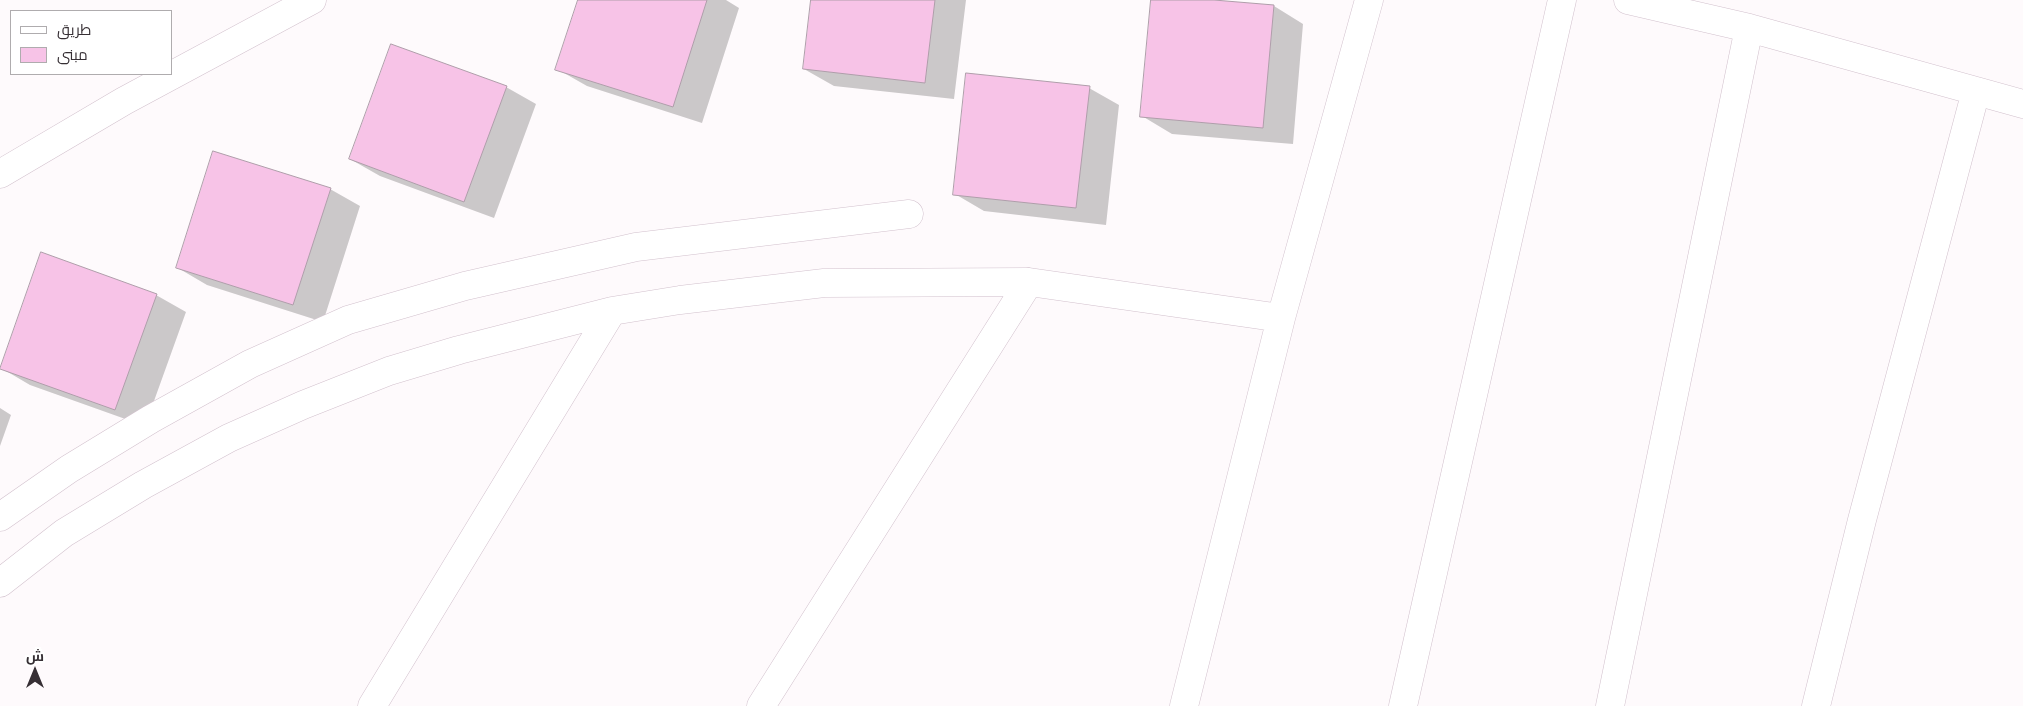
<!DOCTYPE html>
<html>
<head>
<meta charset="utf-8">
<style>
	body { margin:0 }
	#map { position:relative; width:2023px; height:706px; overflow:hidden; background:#fefafc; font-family:"Work Sans",Cairo,sans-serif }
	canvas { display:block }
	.legend { position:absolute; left:10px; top:10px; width:162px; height:65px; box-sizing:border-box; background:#fff; border:1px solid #afacae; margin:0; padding:6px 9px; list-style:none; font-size:15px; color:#362f34 }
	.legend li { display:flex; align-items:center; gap:10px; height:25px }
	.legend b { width:25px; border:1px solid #afacae }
	.north { position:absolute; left:10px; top:646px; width:50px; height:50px; -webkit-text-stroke:4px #fff; paint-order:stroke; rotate:0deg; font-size:14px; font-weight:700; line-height:20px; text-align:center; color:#362f34 }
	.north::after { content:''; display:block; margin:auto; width:18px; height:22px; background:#362f34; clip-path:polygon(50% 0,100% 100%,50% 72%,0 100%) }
</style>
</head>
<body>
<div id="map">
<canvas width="2023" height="706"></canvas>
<ul class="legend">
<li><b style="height:6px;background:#fff"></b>طريق</li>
<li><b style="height:14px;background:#f7c3e7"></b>مبنى</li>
</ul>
<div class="north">ش</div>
</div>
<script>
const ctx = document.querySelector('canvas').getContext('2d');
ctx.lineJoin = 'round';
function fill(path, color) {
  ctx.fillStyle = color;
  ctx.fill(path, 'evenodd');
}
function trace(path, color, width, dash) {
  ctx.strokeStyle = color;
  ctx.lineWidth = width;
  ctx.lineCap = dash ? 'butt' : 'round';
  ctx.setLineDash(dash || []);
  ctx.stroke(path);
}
fill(new Path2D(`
	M 579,0 L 726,0 L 739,8 L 702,123 L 587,86 L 557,69 Z
	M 812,0 L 966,0 L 954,99 L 834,86 L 804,69 Z
	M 1152,0 L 1200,0 L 1274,6 L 1303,24 L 1293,144 L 1172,134 L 1142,116 Z
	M 506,87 L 536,104 L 494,218 L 380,176 L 350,159 Z
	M 1089,88 L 1119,105 L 1106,225 L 984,211 L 955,194 Z
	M 330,189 L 360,206 L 323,322 L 207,285 L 178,268 Z
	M 156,295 L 186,312 L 145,426 L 30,385 L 1,368 Z
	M 0,408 L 11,415 L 0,446 Z`), '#0003');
const building = new Path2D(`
	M 578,0 L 707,0 L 673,107 L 555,70 Z
	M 811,0 L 935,0 L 925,83 L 803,69 Z
	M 1151,0 L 1214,0 L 1274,5 L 1263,128 L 1140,117 Z
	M 391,44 L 507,86 L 464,202 L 349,159 Z
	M 966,73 L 1090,86 L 1076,208 L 953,195 Z
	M 213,151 L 331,188 L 293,305 L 176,268 Z
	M 41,252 L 157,294 L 115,410 L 0,369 Z`);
fill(building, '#f7c3e7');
trace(building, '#af9eaa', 1);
const street = new Path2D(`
	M 1628,0 L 1749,28 L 2023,104
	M 0,174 L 124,101 L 312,0
	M 0,517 L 69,469 L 151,419 L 250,364 L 348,320 L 465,286 L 636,247 L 909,214
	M 0,583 L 64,533 L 143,485 L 229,438 L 303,405 L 389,371 L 459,350 L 612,311 L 680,300 L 824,283 L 1029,282 L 1281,318
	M 372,706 L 612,311
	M 761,706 L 1029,282
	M 1184,706 L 1281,318 L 1369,0
	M 1403,706 L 1562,0
	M 1610,706 L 1749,28
	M 1816,706 L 1862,520 L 1976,91`);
trace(street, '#d2c1cd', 29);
trace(street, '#fff', 28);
</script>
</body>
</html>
